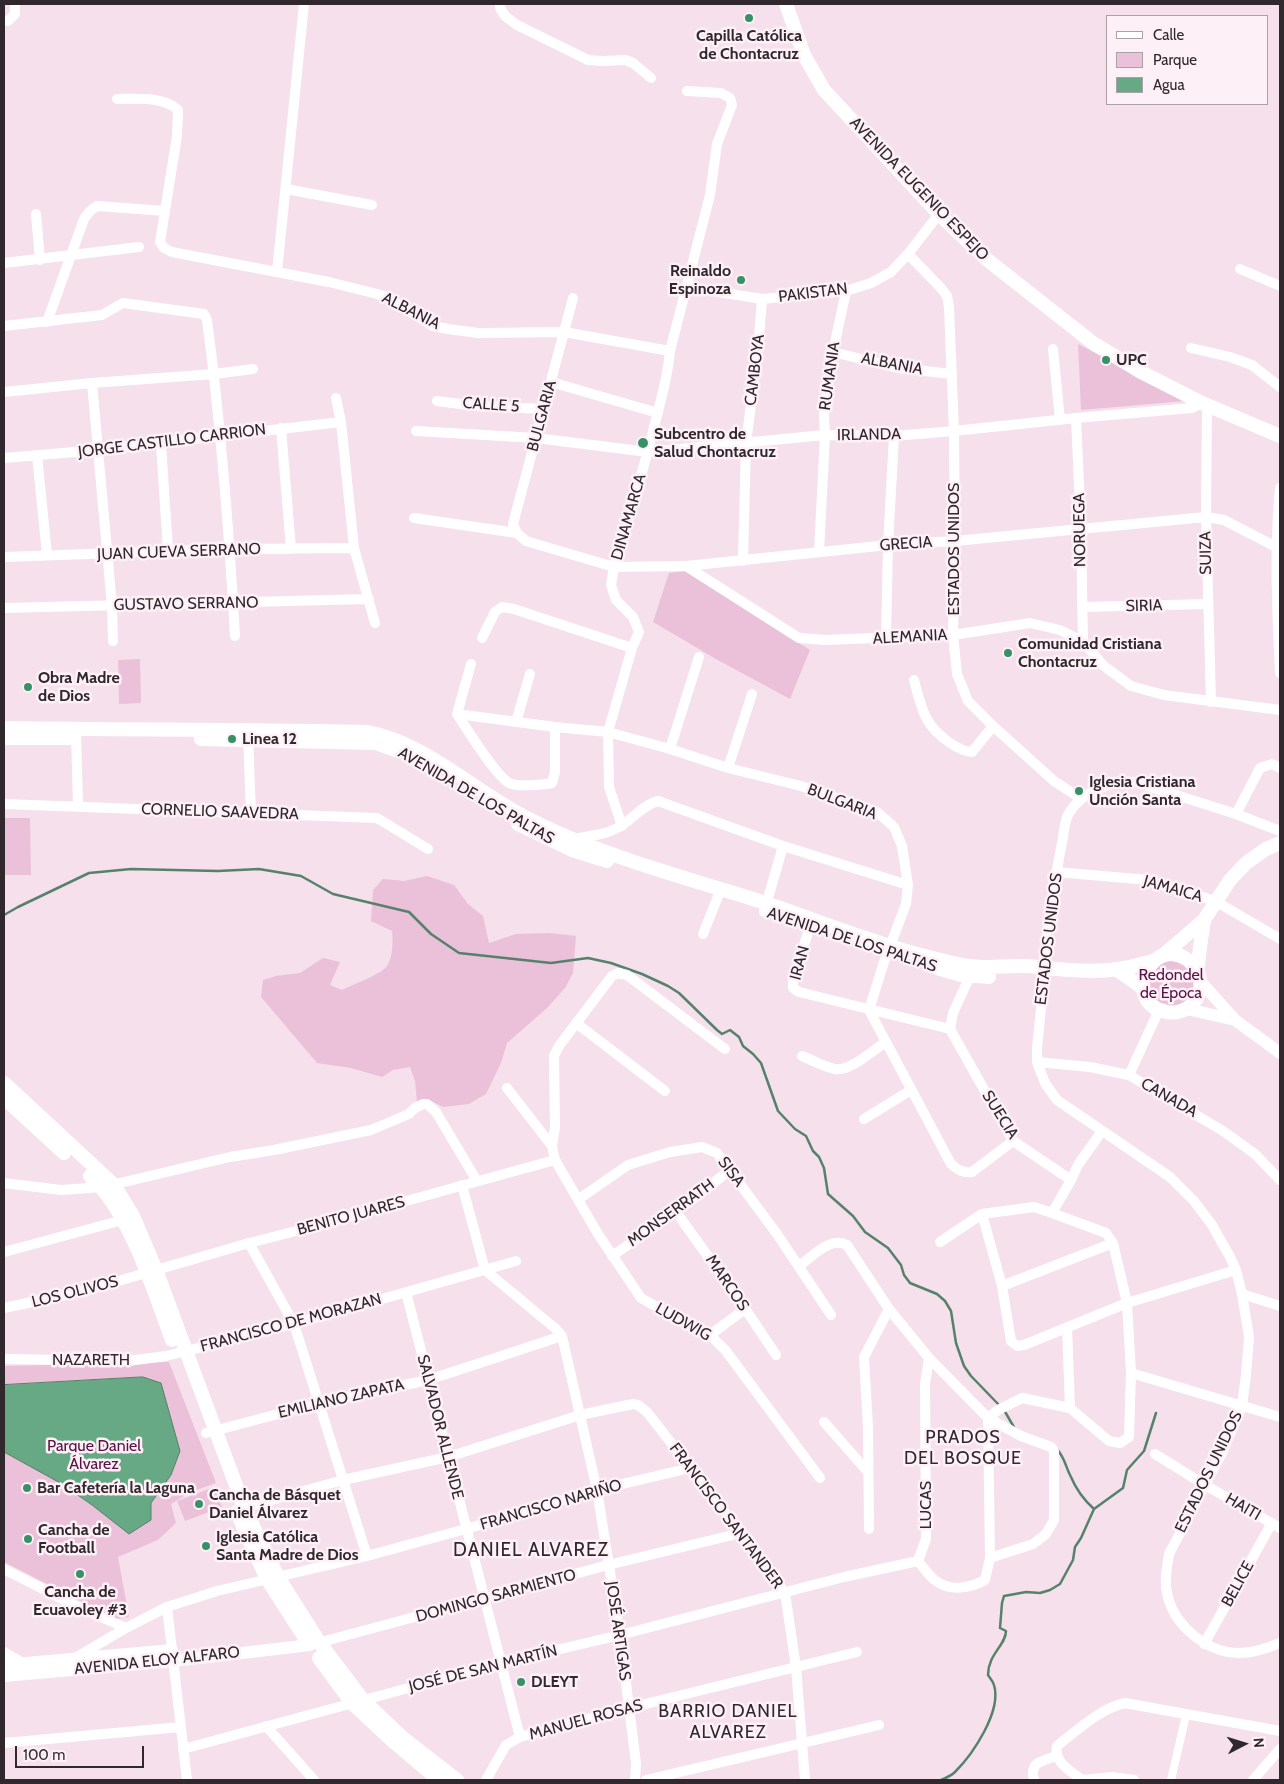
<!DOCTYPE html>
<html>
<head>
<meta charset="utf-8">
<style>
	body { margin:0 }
	#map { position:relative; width:1284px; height:1784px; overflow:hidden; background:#f5e0ec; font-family:Cabin,sans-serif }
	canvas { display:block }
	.frame { position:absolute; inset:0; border:5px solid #30282d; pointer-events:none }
	.legend { position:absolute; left:1106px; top:15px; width:162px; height:90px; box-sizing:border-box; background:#fdf0f7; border:1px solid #aba0a6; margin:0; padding:6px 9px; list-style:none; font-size:15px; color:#30282d }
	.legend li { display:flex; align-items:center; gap:10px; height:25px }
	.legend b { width:25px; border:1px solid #aba0a6 }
	.north { position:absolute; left:1219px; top:1719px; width:50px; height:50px; -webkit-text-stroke:4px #fdf0f7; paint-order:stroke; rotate:85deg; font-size:14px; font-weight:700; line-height:20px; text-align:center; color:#30282d }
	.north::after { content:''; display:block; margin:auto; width:18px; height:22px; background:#30282d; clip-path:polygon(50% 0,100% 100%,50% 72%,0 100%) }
	.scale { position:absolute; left:15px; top:1746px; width:129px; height:22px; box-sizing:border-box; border:2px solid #30282d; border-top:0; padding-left:6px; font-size:15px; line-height:18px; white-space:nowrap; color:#30282d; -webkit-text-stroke:4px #fdf0f7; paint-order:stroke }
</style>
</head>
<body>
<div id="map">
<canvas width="1284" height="1784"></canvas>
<div class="frame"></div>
<ul class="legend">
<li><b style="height:6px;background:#fff"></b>Calle</li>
<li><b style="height:14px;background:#ebc1d9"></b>Parque</li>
<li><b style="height:14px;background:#67a885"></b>Agua</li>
</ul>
<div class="north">N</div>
<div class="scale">100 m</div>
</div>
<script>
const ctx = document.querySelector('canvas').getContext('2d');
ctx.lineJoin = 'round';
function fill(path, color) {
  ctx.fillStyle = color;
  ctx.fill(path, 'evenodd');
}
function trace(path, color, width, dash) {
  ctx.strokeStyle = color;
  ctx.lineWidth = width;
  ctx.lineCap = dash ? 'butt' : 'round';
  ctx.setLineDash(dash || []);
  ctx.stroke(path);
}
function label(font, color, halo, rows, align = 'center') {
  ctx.font = font + ' Cabin,sans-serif';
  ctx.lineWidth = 5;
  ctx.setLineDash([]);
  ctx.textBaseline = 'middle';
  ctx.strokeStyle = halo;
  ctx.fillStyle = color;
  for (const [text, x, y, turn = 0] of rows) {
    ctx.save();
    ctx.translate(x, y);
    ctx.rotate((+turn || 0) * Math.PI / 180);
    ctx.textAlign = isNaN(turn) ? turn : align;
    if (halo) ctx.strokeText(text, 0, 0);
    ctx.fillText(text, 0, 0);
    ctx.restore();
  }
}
fill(new Path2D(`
	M 1078,344 L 1186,401 L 1081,410 Z
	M 685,571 L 810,650 L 790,699 L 716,659 L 653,622 L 669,573 Z
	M 140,659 L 141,703 L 119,704 L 118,660 Z
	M 4,818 L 30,818 L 31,875 L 4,875 Z
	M 427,876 L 454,885 L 468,904 L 483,916 L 489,943 L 516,934 L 550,933 L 576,936 L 573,973 L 565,988 L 547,1008 L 507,1043 L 501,1063 L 486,1094 L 469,1104 L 443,1107 L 431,1101 L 417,1102 L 415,1081 L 410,1067 L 393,1070 L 382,1077 L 351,1068 L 317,1063 L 261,997 L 263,980 L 276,976 L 300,973 L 323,958 L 340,962 L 330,985 L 342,990 C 352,985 382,974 387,966 C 393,958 393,941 392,931 L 371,921 L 373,890 L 383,879 L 404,881 Z
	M1148 984a23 23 0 1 1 46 0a23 23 0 1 1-46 0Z
	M 169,1362 L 216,1483 L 191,1492 L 171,1504 L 176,1523 L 158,1540 L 118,1557 L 129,1617 L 116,1619 L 4,1562 L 4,1366 Z
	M 214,1487 L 222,1507 L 185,1521 L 177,1501 Z`), '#ebc1d9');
const water = new Path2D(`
	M 143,1377 L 161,1383 L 180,1451 L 171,1475 L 151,1503 L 151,1520 L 129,1534 L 92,1505 L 62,1484 L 4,1452 L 4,1385 Z`);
fill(water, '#67a885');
trace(water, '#56826b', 1);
trace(new Path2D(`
	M 4,915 L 18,907 L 89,873 L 131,869 L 218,871 L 259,869 L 301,876 L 333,894 L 409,912 L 431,934 L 459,953 L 551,963 L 588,958 L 611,963 L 642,974 L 668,986 L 679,993 L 717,1030 L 722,1034 L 730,1030 L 739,1037 L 743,1046 L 753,1054 L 761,1063 L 778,1111 L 795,1129 L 806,1136 L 813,1151 L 819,1157 L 824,1168 L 828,1194 L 853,1216 L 865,1232 L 888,1248 L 901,1265 L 904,1275 L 910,1283 L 937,1294 L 945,1301 L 951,1311 L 956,1343 L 964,1366 L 971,1376 L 1000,1406
	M 1004,1410 L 1015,1429
	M 1094,1509 L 1123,1488 L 1127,1470 L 1144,1451 L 1156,1413
	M 941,1780 C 946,1778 951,1776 955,1772 C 973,1754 1002,1711 994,1685 C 993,1681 990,1678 988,1675 C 988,1654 1006,1645 1006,1631 L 1000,1628 L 1002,1603 L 1004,1596 L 1026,1592 L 1040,1593 L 1050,1590 L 1060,1584 L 1073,1560 L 1075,1547 L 1081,1538 L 1094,1509 C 1084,1500 1076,1489 1071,1477 C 1065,1466 1066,1460 1057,1449`), '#56826b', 2.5);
trace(new Path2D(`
	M 1171,1780 L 1186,1715`), '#fff', 8);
trace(new Path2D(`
	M 500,4 L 500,8 L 505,16 L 517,25 L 588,60 L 603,61 L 625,60 L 633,63 L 651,78
	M 4,21 L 8,21 L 15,14 L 15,4
	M 117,99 C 136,99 163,96 178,110 L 177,136 L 160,242 L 164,248 L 172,252 L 329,282 L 385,296 L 433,326 L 448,329 L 478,333 L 564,332 L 670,351
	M 286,189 L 372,205
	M 36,214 L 40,260
	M 908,254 L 940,287 L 947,296 L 949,307 L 954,431 L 955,541 L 953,635 L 957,674 L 968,701 L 993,726 L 1054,781 L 1080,798
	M 4,263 L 139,247
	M 1240,269 L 1280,286
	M 277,272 L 304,4
	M 687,287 L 762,299 L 846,291 L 871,283 L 891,272 L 908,254 L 939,214
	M 47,322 L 84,219 L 90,211 L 97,206 L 165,211
	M 4,326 L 102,315 L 123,303 L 204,314 L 207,320 C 221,425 229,531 235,636
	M 1191,348 L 1230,357 L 1252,365 L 1280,387
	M 1053,349 L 1060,420
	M 833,352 L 897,368 L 952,374
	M 551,382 L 658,413
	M 92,383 L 112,606 L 113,641
	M 4,392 L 92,383 L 214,374 L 253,369
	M 336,398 L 341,422 L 354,548 L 375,623
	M 437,401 L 476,406 L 544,409
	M 1207,405 L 1206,517 L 1211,702
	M 1076,418 L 1081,528 L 1083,642
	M 281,428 L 291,549
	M 416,431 L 536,438 L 648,452 L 825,435 L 894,436 L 954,431 L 1076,418 L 1192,408 L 1202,403
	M 161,444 L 168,551
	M 37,455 L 47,555
	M 4,458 L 99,450 L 341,422
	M 1280,488 C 1274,550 1277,611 1280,673
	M 414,518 L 517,533 L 526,541 L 614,567 L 686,566 L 888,545 L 955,541 L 1206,517 L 1224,520 L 1280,549
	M 517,533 L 513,524 L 573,298
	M 819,552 L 825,435 L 824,415 L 833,352 L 846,291
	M 4,557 L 230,549 L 354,548
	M 743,561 L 746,443 L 758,350 L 762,299
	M 686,566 L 799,638 L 825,640 L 953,635 L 1030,623 L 1060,630 L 1083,642 L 1104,666 L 1131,686 L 1164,695 L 1280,710
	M 1082,607 L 1207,604
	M 4,608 L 369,599
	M 482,638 L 495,612 L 502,607 L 514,609 L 632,648
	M 886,639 L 888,545 L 894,436
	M 914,680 C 922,710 924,725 950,743 C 956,747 965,752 972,752 L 993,726
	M 457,714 L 555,727 L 608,732 L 670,749 L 728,768 L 801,786 L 877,812 L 894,827 L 902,846 L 908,885 L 906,904 L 884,962 L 869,1010 L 951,1164 C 958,1170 963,1173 972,1172 L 1013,1141
	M 457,714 C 467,729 495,775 509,783 C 517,787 542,785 552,783 L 555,772 L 555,727
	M 457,714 L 471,664
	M 516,722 L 530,674
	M 76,732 L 78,806
	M 248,735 L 251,813
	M 670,749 L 699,657
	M 728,768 L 752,694
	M 4,804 L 377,818 L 428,849
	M 1236,814 L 1260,768 L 1272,764 L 1280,768
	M 622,826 L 609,787 L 608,732 L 632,648 L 639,632 L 633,617 L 616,600 L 611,585 L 614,567 C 629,518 644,469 656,419 C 662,397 668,374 670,351 L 710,195 L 717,144 L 732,105 L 730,98 L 721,93 L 687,91
	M 1280,831 L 1236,814 L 1135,782 C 1110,780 1082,792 1069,813 C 1064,821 1064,834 1062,843 C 1054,881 1050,919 1044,956 L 1045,969 L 1037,1048 L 1037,1062 L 1045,1083 L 1057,1100 L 1170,1177 L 1194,1201 L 1212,1225 L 1230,1257 L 1236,1270 L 1242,1294 L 1249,1337 L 1246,1375 L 1242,1406 L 1222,1453 L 1169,1554 C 1167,1567 1164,1580 1167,1593 C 1173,1625 1207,1653 1239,1653 C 1254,1653 1267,1648 1280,1643
	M 572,839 C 589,836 608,835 622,825 C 634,818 644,804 658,801 L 783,846 L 908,885
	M 1056,872 L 1149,880 L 1215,901 L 1280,939
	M 764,912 L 783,846
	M 812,919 L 793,981 L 793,988 L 799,992 L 950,1029
	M 703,934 L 721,889
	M 970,976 L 953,1013 L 950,1029 L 1013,1141 L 1071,1180 L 1078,1165 L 1102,1131
	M 576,1023 L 665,1091
	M 802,1056 C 812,1060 824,1067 835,1069 C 850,1072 873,1050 886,1042
	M 1037,1062 L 1090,1067 L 1129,1075 L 1223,1131 L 1255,1154 L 1280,1180
	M 1129,1075 L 1159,1010
	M 507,1088 L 552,1146 L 555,1160 L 598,1234 L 641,1298 L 690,1326 L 710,1335 L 726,1351 L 820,1478
	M 864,1119 L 911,1090
	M 552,1146 L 555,1127 L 554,1056 L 559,1046 L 612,976 L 618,973 L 627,975 L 725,1049
	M 4,1183 L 61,1190 L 103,1187 L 230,1157 L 274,1150 L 371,1130 L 409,1114 L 415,1108 L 423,1104 L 427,1104 L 436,1112 L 477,1181
	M 462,1185 L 485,1270 L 556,1329 L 562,1336 L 597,1490 L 620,1635 L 636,1763 L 635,1780
	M 579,1199 L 628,1165 L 670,1152 L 702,1147 L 717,1153 L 777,1234 L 831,1315
	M 676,1212 L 738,1298 L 776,1355
	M 982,1214 L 1002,1286 L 1011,1341 L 1017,1346 L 1024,1345 L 1127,1303 L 1236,1270
	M 940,1242 L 982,1214 L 1034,1207 L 1052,1213
	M 249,1243 L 294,1324 L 367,1556
	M 4,1252 L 123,1220
	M 612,1256 L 676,1212 L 730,1170
	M 1002,1286 L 1113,1243
	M 406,1292 L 520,1737
	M 1242,1294 L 1280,1306
	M 4,1308 L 84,1291 L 249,1243 L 308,1228 L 555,1160
	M 1067,1327 L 1070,1408
	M 710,1335 L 745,1309
	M 4,1359 L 128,1361 L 166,1356 L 294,1324 L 516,1261
	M 1131,1373 L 1280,1417
	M 824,1422 L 868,1472
	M 206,1433 L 320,1403 L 428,1380 L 562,1336
	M 1155,1454 L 1205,1485 L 1280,1528
	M 236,1510 L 343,1480 L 448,1457 L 580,1415 L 633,1404 L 638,1405 L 647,1412 L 741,1533 L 785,1593 L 796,1667 L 805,1780
	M 869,1529 L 868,1428 L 864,1357 L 889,1309
	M 990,1558 L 1033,1544 L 1046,1534 L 1054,1520 L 1054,1451 L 1051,1447 L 1021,1436 L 988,1418 L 998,1410 L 1022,1398 L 1070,1408 L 1109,1441 L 1120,1443 L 1129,1437 L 1131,1373 L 1127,1303 L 1113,1243 L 1106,1233 L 1052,1213 L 1071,1180
	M 918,1561 L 926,1539 L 925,1384 L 929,1358
	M 4,1569 L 76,1606 L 126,1628
	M 167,1607 L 187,1780
	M 314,1644 L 608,1565 L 741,1533
	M 1204,1644 L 1272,1523
	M 4,1652 L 23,1663
	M 75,1658 L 126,1628 L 167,1607 L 217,1591 L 367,1556 L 466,1529 L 597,1490 L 690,1468
	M 266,1726 L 314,1780
	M 4,1743 L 181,1727
	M 183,1749 L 501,1663 L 620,1635 L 844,1577 L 918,1561 C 923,1567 929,1576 936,1581 C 951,1592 970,1588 985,1580 L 990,1558 L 988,1418 L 929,1358 L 889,1309 L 847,1245 C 830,1236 812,1257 799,1266
	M 486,1780 L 506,1745 L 520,1737 L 629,1708 L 857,1652
	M 646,1780 L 879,1725
	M 1034,1780 C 1029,1762 1042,1761 1056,1756
	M 1134,1780 L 1112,1777 L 1082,1780 C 1071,1771 1053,1762 1057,1746 C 1076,1731 1101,1708 1125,1703 L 1280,1731
	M 1253,1780 L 1280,1749`), '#fff', 10);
trace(new Path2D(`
	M 1201,982 L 1235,1020 L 1280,1053
	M 1187,1009 L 1235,1020
	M 4,1665 L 172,1650
	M 4,1676 L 173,1661 L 310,1645`), '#fff', 12);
trace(new Path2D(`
	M 786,4 L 804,55 L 824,90 L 939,214 L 985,258 L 1093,343 L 1141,372 L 1202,403 L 1280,436
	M 4,728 C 125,730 246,729 367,732 C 426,743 472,790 525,817 C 594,853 675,875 750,898 C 810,917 868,942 929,957 C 943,960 956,965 970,966 C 992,969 1015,964 1037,967 C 1062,970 1092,973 1117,969 C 1129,968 1141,964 1153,961
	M 4,738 L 74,738
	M 201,739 L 375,743 L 398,751
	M 518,824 L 572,850 L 607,861
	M 1162,956 L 1204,920 L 1230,880 L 1246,863 L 1266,849 L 1280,843
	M 937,968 L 961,975 L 989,977
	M 1116,969 L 1143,988
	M 1198,971 C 1160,919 1114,1002 1167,1012 C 1182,1015 1198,1004 1200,989 C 1202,982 1198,976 1198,970 C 1198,954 1202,936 1204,920
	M 4,1083 L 114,1185 L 133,1216 L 156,1270 L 244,1507 L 278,1577 L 319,1642 L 363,1700 L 403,1738 L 457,1780
	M 4,1098 L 64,1153
	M 90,1176 C 130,1212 153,1289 172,1340
	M 239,1517 L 267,1579 L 305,1638
	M 319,1658 L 352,1703 L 395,1743 L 439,1780`), '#fff', 14);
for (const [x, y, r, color] of [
	[749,18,5,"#389166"],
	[741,280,5,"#389166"],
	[1106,360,5,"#389166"],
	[643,443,6,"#389166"],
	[1008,653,5,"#389166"],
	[28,687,5,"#389166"],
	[232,739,5,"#389166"],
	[1079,791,5,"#389166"],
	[27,1488,5,"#389166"],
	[199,1504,5,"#389166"],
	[28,1539,5,"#389166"],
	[206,1546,5,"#389166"],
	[80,1574,5,"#389166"],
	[521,1682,5,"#389166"]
]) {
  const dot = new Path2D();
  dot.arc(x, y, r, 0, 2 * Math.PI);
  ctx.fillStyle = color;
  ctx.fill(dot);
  trace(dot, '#fdf0f7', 2);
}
label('bold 16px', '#30282d', '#fdf0f7', [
	["Capilla Católica",749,36,"center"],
	["de Chontacruz",749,54,"center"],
	["Reinaldo",731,271,"right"],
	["Espinoza",731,289,"right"],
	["UPC",1116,360],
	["Subcentro de",654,434],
	["Salud Chontacruz",654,452],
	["Comunidad Cristiana",1018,644],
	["Chontacruz",1018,662],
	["Obra Madre",38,678],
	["de Dios",38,696],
	["Linea 12",242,739],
	["Iglesia Cristiana",1089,782],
	["Unción Santa",1089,800],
	["Bar Cafetería la Laguna",37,1488],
	["Cancha de Básquet",209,1495],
	["Daniel Álvarez",209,1513],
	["Cancha de",38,1530],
	["Football",38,1548],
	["Iglesia Católica",216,1537],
	["Santa Madre de Dios",216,1555],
	["Cancha de",80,1592,"center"],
	["Ecuavoley #3",80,1610,"center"],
	["DLEYT",531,1682]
], 'left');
label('16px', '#30282d', '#fdf0f7', [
	["AVENIDA EUGENIO ESPEJO",919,189,46],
	["PAKISTAN",813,293,-7],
	["ALBANIA",411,311,27],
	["ALBANIA",892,364,11],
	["CAMBOYA",755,370,-83],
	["RUMANIA",830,376,-82],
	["CALLE 5",491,405,4],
	["BULGARIA",542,416,-75],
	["IRLANDA",869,435,-1],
	["JORGE CASTILLO CARRION",172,441,-7],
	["DINAMARCA",629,517,-74],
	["NORUEGA",1080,530,-91],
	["GRECIA",906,544,-4],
	["ESTADOS UNIDOS",954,549,-90],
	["JUAN CUEVA SERRANO",179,552,-2],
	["SUIZA",1206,553,-91],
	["GUSTAVO SERRANO",186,604,-1],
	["SIRIA",1144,606,-2],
	["ALEMANIA",910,637,-3],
	["AVENIDA DE LOS PALTAS",476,796,30],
	["BULGARIA",842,802,21],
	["CORNELIO SAAVEDRA",220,812,2],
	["JAMAICA",1173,889,16],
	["ESTADOS UNIDOS",1049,939,-83],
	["AVENIDA DE LOS PALTAS",852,940,18],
	["IRAN",800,963,-75],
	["CANADA",1169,1098,30],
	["SUECIA",1000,1115,58],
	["SISA",731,1172,53],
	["MONSERRATH",671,1213,-36],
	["BENITO JUARES",351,1216,-15],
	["MARCOS",727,1283,56],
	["LOS OLIVOS",75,1292,-14],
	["LUDWIG",683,1322,29],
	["FRANCISCO DE MORAZAN",291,1323,-15],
	["NAZARETH",91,1360],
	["EMILIANO ZAPATA",341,1399,-13],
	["SALVADOR ALLENDE",440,1427,76],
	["ESTADOS UNIDOS",1209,1472,-64],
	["FRANCISCO NARIÑO",551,1505,-16],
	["LUCAS",926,1505,-90],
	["HAITI",1243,1507,30],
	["FRANCISCO SANTANDER",726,1516,53],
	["BELICE",1238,1584,-61],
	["DOMINGO SARMIENTO",496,1596,-15],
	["JOSÉ ARTIGAS",618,1631,82],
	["AVENIDA ELOY ALFARO",157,1661,-6],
	["JOSÉ DE SAN MARTÍN",483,1669,-14],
	["MANUEL ROSAS",586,1720,-15]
]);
label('16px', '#571142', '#fdf0f7', [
	["Redondel",1171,975],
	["de Época",1171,993],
	["Parque Daniel",94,1446],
	["Álvarez",94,1464]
]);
ctx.letterSpacing = '1px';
label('18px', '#30282d', '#fdf0f7', [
	["PRADOS",963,1438],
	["DEL BOSQUE",963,1459],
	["BARRIO DANIEL",728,1712],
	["ALVAREZ",728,1733]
]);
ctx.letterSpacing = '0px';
ctx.letterSpacing = '1px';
label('19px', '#30282d', '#fdf0f7', [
	["DANIEL ALVAREZ",531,1550]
]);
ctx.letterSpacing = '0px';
</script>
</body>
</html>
